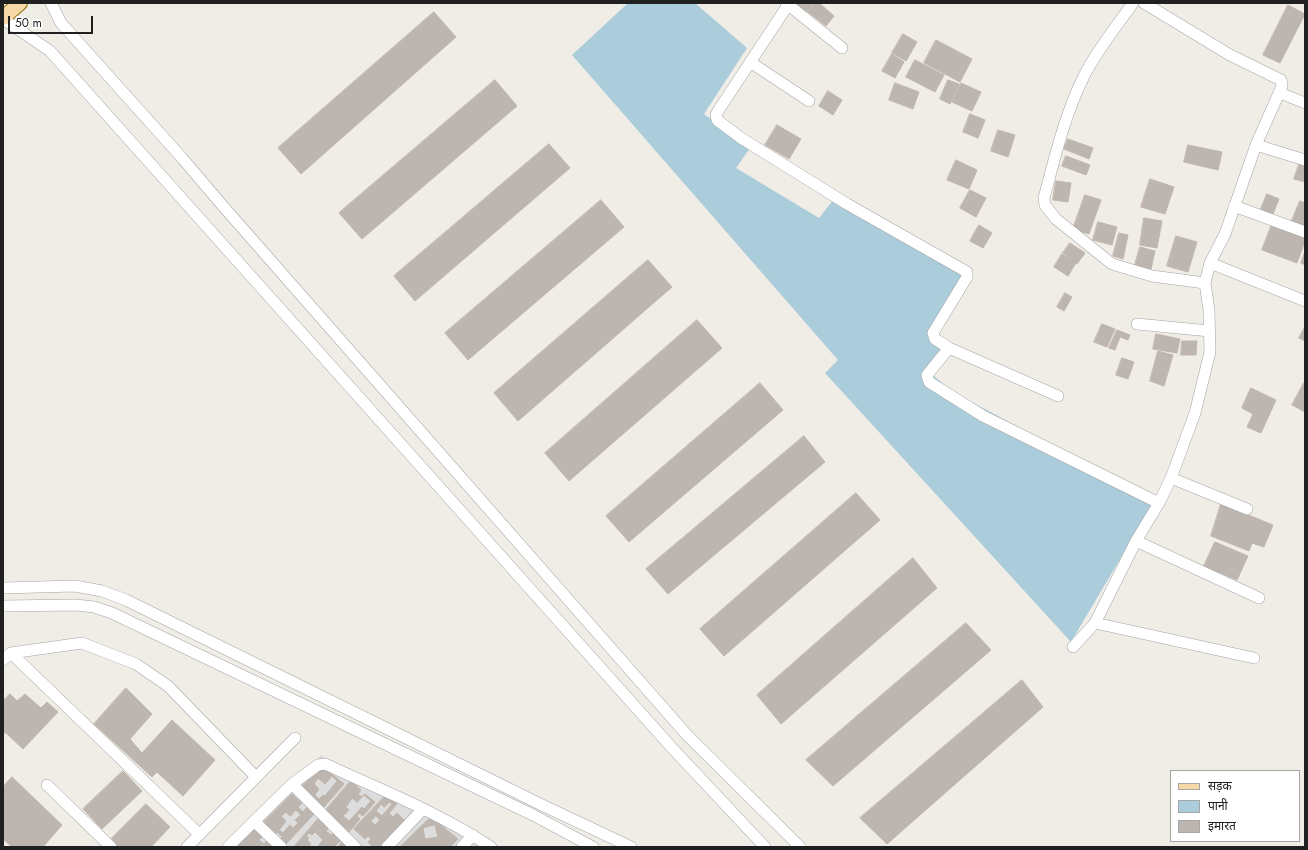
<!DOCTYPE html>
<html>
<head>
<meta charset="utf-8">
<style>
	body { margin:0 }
	#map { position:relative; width:1308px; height:850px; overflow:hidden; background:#f0ede7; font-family:Jost,"Noto Sans Devanagari",sans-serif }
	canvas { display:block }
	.frame { position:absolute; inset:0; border:4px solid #202020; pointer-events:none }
	.legend { position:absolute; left:1170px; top:770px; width:130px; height:72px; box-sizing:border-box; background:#fff; border:1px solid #a6a6a6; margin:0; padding:5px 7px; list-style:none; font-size:12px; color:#202020 }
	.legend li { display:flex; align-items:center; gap:8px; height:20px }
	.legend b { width:20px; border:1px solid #a6a6a6 }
	.scale { position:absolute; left:8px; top:16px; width:85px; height:18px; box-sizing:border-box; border:2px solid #202020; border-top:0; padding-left:5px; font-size:12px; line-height:14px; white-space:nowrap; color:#202020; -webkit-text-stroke:3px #fff; paint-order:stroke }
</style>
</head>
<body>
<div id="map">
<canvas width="1308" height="850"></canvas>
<div class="frame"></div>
<ul class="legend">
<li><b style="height:5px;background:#f5d8a6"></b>सड़क</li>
<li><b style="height:11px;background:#abccda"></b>पानी</li>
<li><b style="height:11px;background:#bdb6b0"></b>इमारत</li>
</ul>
<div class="scale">50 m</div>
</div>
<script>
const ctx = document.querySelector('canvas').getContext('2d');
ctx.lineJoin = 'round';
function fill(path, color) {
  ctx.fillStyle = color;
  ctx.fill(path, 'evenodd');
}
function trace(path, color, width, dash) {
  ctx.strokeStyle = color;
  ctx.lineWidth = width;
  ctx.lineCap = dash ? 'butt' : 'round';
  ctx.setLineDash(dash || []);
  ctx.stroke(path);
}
fill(new Path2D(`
	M 321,755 L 494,847 L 228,847 Z`), '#dedddd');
fill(new Path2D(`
	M 628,3 L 695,3 L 747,48 L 704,114 L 750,148 L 736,168 L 819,218 L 834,199 L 973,273 L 931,342 L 951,351 L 933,375 L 953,392 L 1155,500 L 1071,642 L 825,373 L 838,360 L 572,55 Z`), '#abccda');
const building = new Path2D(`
	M 793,3 L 814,3 L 806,13 Z
	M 815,3 L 819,3 L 834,16 L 826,26 L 808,12 Z
	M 1288,5 L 1305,14 L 1280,63 L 1263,55 Z
	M 434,12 L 456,37 L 301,174 L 278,148 Z
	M 903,34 L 917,42 L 906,61 L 892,53 Z
	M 936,40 L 972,59 L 960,82 L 924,63 Z
	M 892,54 L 904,62 L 895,78 L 882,71 Z
	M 915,60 L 944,75 L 935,92 L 906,77 Z
	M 495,80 L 517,106 L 362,239 L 339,213 Z
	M 948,80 L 959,84 L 950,104 L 940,99 Z
	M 895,83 L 919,92 L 913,109 L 889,100 Z
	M 961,83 L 981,92 L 972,111 L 952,102 Z
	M 828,91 L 842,100 L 833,115 L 819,106 Z
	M 970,114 L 985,120 L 978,138 L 963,132 Z
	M 777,125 L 801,139 L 789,159 L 765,145 Z
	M 998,130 L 1015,135 L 1008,157 L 991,151 Z
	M 1068,139 L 1093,148 L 1089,159 L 1064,149 Z
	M 549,144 L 570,168 L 415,301 L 394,276 Z
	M 1188,145 L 1222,152 L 1218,170 L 1184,162 Z
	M 1066,156 L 1090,165 L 1086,175 L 1062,166 Z
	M 956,160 L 977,170 L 969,189 L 947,180 Z
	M 1300,162 L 1305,164 L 1305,182 L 1294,179 Z
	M 1150,179 L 1174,187 L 1165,214 L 1141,207 Z
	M 1056,181 L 1071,183 L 1068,202 L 1053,200 Z
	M 970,190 L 986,198 L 976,217 L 960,208 Z
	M 1267,194 L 1279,199 L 1271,219 L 1259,214 Z
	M 1085,195 L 1101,200 L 1089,234 L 1073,229 Z
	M 601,200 L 624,227 L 468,360 L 445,333 Z
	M 1300,201 L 1305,203 L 1305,229 L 1291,223 Z
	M 1144,218 L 1162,221 L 1157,248 L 1140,245 Z
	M 1098,222 L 1117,227 L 1112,245 L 1093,240 Z
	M 1272,224 L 1305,236 L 1305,241 L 1297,263 L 1262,250 Z
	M 979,225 L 992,233 L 983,248 L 970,241 Z
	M 1119,233 L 1128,235 L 1123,259 L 1113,256 Z
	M 1176,236 L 1197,242 L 1188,272 L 1167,266 Z
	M 1070,243 L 1085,253 L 1077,264 L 1063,253 Z
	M 1140,247 L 1155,251 L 1151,269 L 1135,265 Z
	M 1305,252 L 1305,265 L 1301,263 Z
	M 1062,254 L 1076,263 L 1068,276 L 1054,267 Z
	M 648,260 L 672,287 L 518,421 L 494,393 Z
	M 1065,293 L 1072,297 L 1064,311 L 1057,307 Z
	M 697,320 L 722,348 L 569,481 L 545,453 Z
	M 1102,324 L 1115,329 L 1107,347 L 1094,342 Z
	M 1305,327 L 1305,341 L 1299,338 Z
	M 1117,330 L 1130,335 L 1128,340 L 1120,337 L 1115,350 L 1109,348 Z
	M 1156,334 L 1180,339 L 1177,353 L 1153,349 Z
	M 1182,341 L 1197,341 L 1196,355 L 1181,355 Z
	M 1158,351 L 1173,355 L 1164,386 L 1150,381 Z
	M 1122,358 L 1134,362 L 1128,379 L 1116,375 Z
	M 760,383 L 783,410 L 629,542 L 606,516 Z
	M 1304,383 L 1305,384 L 1305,412 L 1292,405 Z
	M 1251,388 L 1276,400 L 1261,433 L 1247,427 L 1253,414 L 1242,408 Z
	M 804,436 L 825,462 L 668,594 L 646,569 Z
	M 856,493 L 880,520 L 724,656 L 700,629 Z
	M 1221,504 L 1273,525 L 1264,547 L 1252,543 L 1249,551 L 1211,536 Z
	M 1215,542 L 1248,556 L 1237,580 L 1204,566 Z
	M 913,558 L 937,588 L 781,724 L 757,695 Z
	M 966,623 L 991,650 L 833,786 L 806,760 Z
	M 1022,680 L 1043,707 L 887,844 L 860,818 Z
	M 126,688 L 152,714 L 130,739 L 142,753 L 172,720 L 215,760 L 183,796 L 157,772 L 152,777 L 94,724 Z
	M 10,694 L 17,701 L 25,694 L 41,708 L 47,702 L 58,712 L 23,749 L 5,732 L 3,735 L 3,701 Z
	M 323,767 L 344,784 L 323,808 L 302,786 ZM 332,776 L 337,781 L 325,796 L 323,795 L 319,799 L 315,795 L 319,789 L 314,784 L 318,778 L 325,784 Z
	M 123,771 L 142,791 L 102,829 L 83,809 Z
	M 12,777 L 62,825 L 43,847 L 12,847 L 3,839 L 3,787 Z
	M 351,781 L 361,790 L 358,794 L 362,797 L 365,794 L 375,802 L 363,816 L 359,813 L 357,816 L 360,819 L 349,832 L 325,811 ZM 364,795 L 371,801 L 364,809 L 362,807 L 349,821 L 343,816 L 349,810 L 346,807 L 352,798 L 357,802 Z
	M 292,794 L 302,803 L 298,807 L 303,812 L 307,807 L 314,814 L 286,844 L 280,839 L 282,837 L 277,832 L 275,834 L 263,823 ZM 296,810 L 301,815 L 295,820 L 298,823 L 293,828 L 290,825 L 283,833 L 279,830 L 286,821 L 281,816 L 286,812 L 290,816 Z
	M 387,794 L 397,804 L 389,813 L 393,817 L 397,813 L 406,822 L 382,847 L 373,847 L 368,842 L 371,839 L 368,836 L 365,839 L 354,829 ZM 390,802 L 392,804 L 382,816 L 376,811 L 381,804 L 384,807 ZM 376,816 L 380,820 L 375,825 L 371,821 Z
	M 146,804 L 170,827 L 151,847 L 116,847 L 109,841 Z
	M 431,817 L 458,839 L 450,847 L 400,847 ZM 435,825 L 438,837 L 425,839 L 423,828 Z
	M 318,819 L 329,828 L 326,831 L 331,835 L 334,832 L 342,839 L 334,847 L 317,847 L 323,840 L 315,832 L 312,835 L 309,833 L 306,836 L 309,838 L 307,840 L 311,844 L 309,847 L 294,847 Z
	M 253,827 L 263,836 L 259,840 L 264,844 L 267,840 L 275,847 L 265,847 L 262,844 L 260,847 L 235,847 Z
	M 342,842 L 348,847 L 338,847 Z`);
fill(building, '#bdb6b0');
trace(building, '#c0b5aa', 1);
const minor = new Path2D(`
	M 51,3 L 61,23 L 182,158 L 222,205 L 687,735 L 800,847
	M 786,3 L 842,48
	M 1133,3 C 1116,27 1097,50 1084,76 C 1065,114 1055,157 1044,198 L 1045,205 L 1056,219 L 1112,264 L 1152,276 L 1205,283
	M 788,5 L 718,111 L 716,115 L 717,120 L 741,138 L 847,204 L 967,272 L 967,277 L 933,333 L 935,339 L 949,348 L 1058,396
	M 3,19 L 50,51 L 673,749 L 765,847
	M 750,62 L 809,101
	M 1280,93 L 1305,103
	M 1256,145 L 1305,160
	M 1234,206 L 1305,232
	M 1210,263 L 1305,301
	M 1137,324 L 1210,331
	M 949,348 L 927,375 L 929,382 L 983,416 L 1159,503
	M 1171,478 L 1247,509
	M 1136,541 L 1259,598
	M 3,588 L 75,586 L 102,591 L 126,600 L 542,805 L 631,847
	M 3,606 L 76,605 L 94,607 L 112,613 L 533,815 L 593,847
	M 1095,623 L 1254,658
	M 1073,647 L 1095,623 L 1136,541 L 1159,503 L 1171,478 L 1195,413 L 1210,352 L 1209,310 L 1205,283 L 1210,263 L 1225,234 L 1256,145 L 1282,86 L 1281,80 L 1230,55 L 1144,3
	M 11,653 L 199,834
	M 3,660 L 11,653 L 82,643 L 136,664 L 168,686 L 256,777
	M 292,784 L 355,847
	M 47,785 L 111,847
	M 255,822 L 281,847
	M 187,847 L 295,738
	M 228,847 L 292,784 L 318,765 L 325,764 C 381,790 440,813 491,847
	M 387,847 L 423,809
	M 462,847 L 473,835`);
const major = new Path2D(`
	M 3,18 L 20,3`);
trace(minor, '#a4a4a4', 12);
trace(major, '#906c0b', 16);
trace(minor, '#fff', 11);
trace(major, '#f5d8a6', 14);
</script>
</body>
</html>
